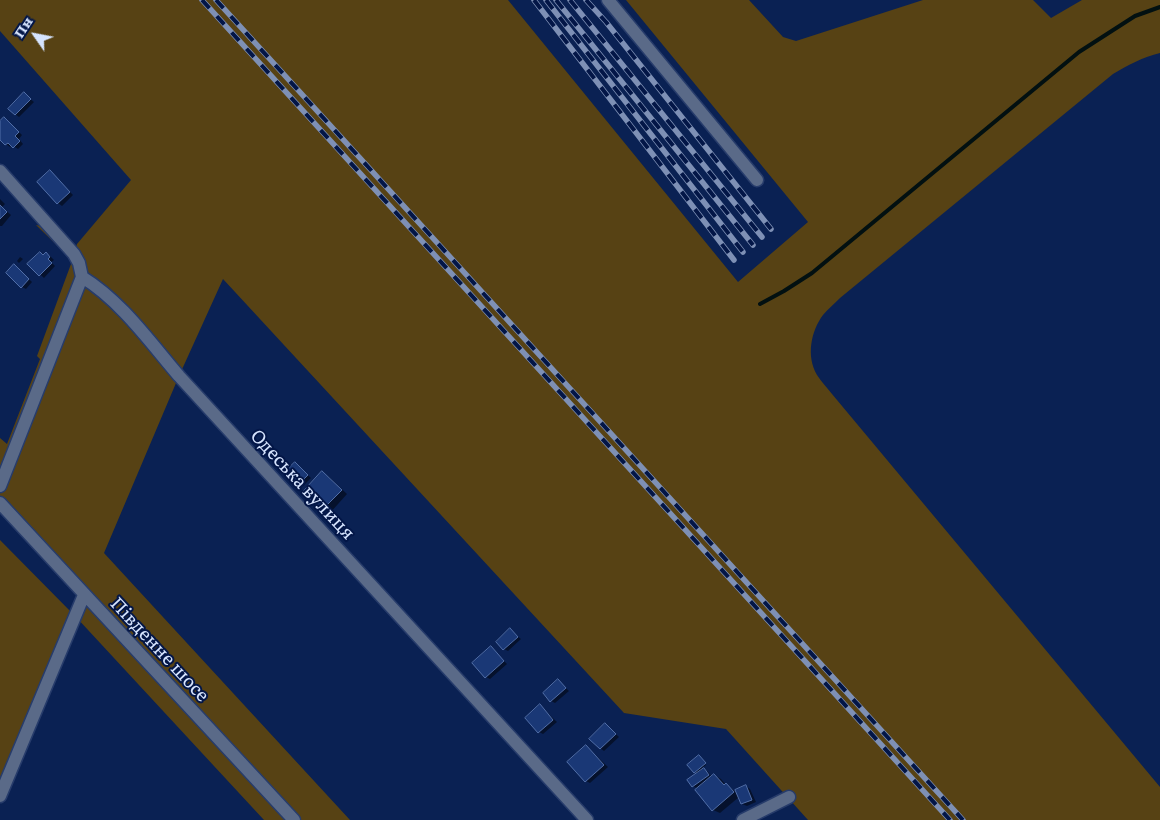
<!DOCTYPE html>
<html>
<head>
<meta charset="utf-8">
<style>
	body { margin:0 }
	#map { position:relative; width:1160px; height:820px; overflow:hidden; background:#0a2153; font-family:Literata,serif }
	canvas { display:block }
	.north { position:absolute; left:10px; top:10px; width:50px; height:50px; -webkit-text-stroke:4px #031647; paint-order:stroke; rotate:303deg; font-size:14px; font-weight:700; line-height:20px; text-align:center; color:#d6e4fe }
	.north::after { content:''; display:block; margin:auto; width:18px; height:22px; background:#d6e4fe; clip-path:polygon(50% 0,100% 100%,50% 72%,0 100%) }
</style>
</head>
<body>
<div id="map">
<canvas width="1160" height="820"></canvas>
<div class="north">Пн</div>
</div>
<script>
const ctx = document.querySelector('canvas').getContext('2d');
ctx.lineJoin = 'round';
function fill(path, color) {
  ctx.fillStyle = color;
  ctx.fill(path, 'evenodd');
}
function trace(path, color, width, dash) {
  ctx.strokeStyle = color;
  ctx.lineWidth = width;
  ctx.lineCap = dash ? 'butt' : 'round';
  ctx.setLineDash(dash || []);
  ctx.stroke(path);
}
function label(font, color, halo, rows, align = 'center') {
  ctx.font = font + ' Literata,serif';
  ctx.lineWidth = 4;
  ctx.setLineDash([]);
  ctx.textBaseline = 'middle';
  ctx.strokeStyle = halo;
  ctx.fillStyle = color;
  for (const [text, x, y, turn = 0] of rows) {
    ctx.save();
    ctx.translate(x, y);
    ctx.rotate((+turn || 0) * Math.PI / 180);
    ctx.textAlign = isNaN(turn) ? turn : align;
    if (halo) ctx.strokeText(text, 0, 0);
    ctx.fillText(text, 0, 0);
    ctx.restore();
  }
}
fill(new Path2D(`
	M 0,0 L 508,0 L 738,282 L 808,222 L 626,0 L 749,0 L 783,37 L 796,41 L 923,0 L 1033,0 L 1051,18 L 1082,0 L 1160,0 L 1160,53 C 1143,57 1128,65 1113,74 L 840,298 C 835,303 828,309 823,315 C 811,331 806,356 817,375 C 821,381 827,388 832,394 L 1160,787 L 1160,820 L 808,820 L 726,729 L 624,713 L 223,279 L 179,376 L 104,553 L 350,820 L 264,820 L 76,617 L 0,796 L 0,540 L 75,616 L 84,595 L 0,503 L 0,486 L 78,290 L 74,254 L 77,244 L 131,180 L 0,31 Z
	M 36,225 L 41,226 L 73,261 L 76,274 L 67,302 L 2,467 L 0,468 L 0,438 L 7,444 L 40,359 L 37,356 L 71,264 L 71,259 Z`), '#574214');
fill(new Path2D(`
	M 24,94 L 34,102 L 19,117 L 15,114 Z
	M 8,121 L 22,135 L 19,139 L 23,144 L 18,149 L 12,145 L 10,147 L 6,144 L 0,139 L 0,123 Z
	M 50,172 L 73,195 L 62,206 L 58,203 L 39,182 Z
	M 0,199 L 5,204 L 2,207 L 11,215 L 2,226 L 0,226 Z
	M 40,253 L 50,256 L 54,260 L 51,262 L 55,266 L 44,278 L 29,264 Z
	M 20,257 L 23,259 L 19,263 L 17,261 Z
	M 15,266 L 32,282 L 26,289 L 22,287 Z
	M 295,463 L 311,478 L 303,486 L 299,484 Z
	M 323,473 L 329,477 L 347,494 L 330,513 L 323,509 Z
	M 510,630 L 521,639 L 508,651 L 504,649 Z
	M 491,648 L 507,664 L 490,679 L 486,677 Z
	M 558,681 L 569,691 L 555,703 L 551,701 Z
	M 540,706 L 557,722 L 543,734 L 539,732 Z
	M 606,725 L 619,737 L 604,751 L 600,748 Z
	M 586,746 L 608,767 L 590,783 L 586,781 Z
	M 700,758 L 706,765 L 702,768 L 708,772 L 712,777 L 714,775 L 721,779 L 726,785 L 735,791 L 746,786 L 750,789 L 756,802 L 747,806 L 742,804 L 739,797 L 720,813 L 713,810 L 698,789 L 693,786 L 689,781 L 698,774 L 689,765 Z`), '#0007');
trace(new Path2D(`
	M 760,304 L 784,291 L 812,273 L 1079,52 L 1135,16 L 1160,7`), '#021011', 4);
const building = new Path2D(`
	M 24,92 L 31,99 L 15,115 L 8,109 Z
	M 4,117 L 19,132 L 15,136 L 20,141 L 13,148 L 8,143 L 5,145 L 0,140 L 0,121 Z
	M 50,170 L 70,192 L 57,204 L 37,182 Z
	M 0,205 L 7,212 L 0,219 Z
	M 40,252 L 43,255 L 46,252 L 50,257 L 48,259 L 52,263 L 39,276 L 27,264 Z
	M 14,264 L 29,279 L 21,288 L 6,273 Z
	M 295,462 L 308,475 L 298,485 L 285,472 Z
	M 322,471 L 342,490 L 322,510 L 303,492 Z
	M 510,628 L 518,637 L 503,650 L 496,642 Z
	M 491,646 L 504,661 L 485,678 L 472,663 Z
	M 558,679 L 566,688 L 550,702 L 543,693 Z
	M 540,704 L 553,720 L 538,733 L 525,718 Z
	M 605,723 L 616,734 L 600,749 L 589,739 Z
	M 586,745 L 604,765 L 585,782 L 567,762 Z
	M 699,755 L 706,763 L 694,773 L 687,765 Z
	M 704,768 L 709,775 L 692,787 L 687,780 Z
	M 714,774 L 724,785 L 726,783 L 734,792 L 712,811 L 695,790 Z
	M 746,785 L 752,800 L 741,804 L 735,790 Z`);
fill(building, '#1a3876');
trace(building, '#516ea7', 1);
const minor = new Path2D(`
	M 608,0 L 757,180
	M 0,171 L 74,254 L 79,263 L 82,277 C 121,301 149,341 179,376 L 587,820
	M 0,486 L 82,277
	M 0,503 L 294,820
	M 0,796 L 84,595
	M 743,820 L 789,797`);
trace(minor, '#273c6b', 15);
trace(minor, '#5a6a88', 12);
const rail = new Path2D(`
	M 202,0 L 950,820
	M 216,0 L 963,820
	M 534,0 L 734,260
	M 546,0 L 743,252
	M 556,0 L 753,245
	M 570,0 L 762,237
	M 586,0 L 606,22 L 771,229`);
trace(rail, '#7e90b5', 5.5);
trace(rail, '#031647', 4, [11]);
label('18px', '#d6e4fe', '#031647', [
	["Одеська вулиця",302,485,47],
	["Південне шосе",159,650,47]
]);
</script>
</body>
</html>
